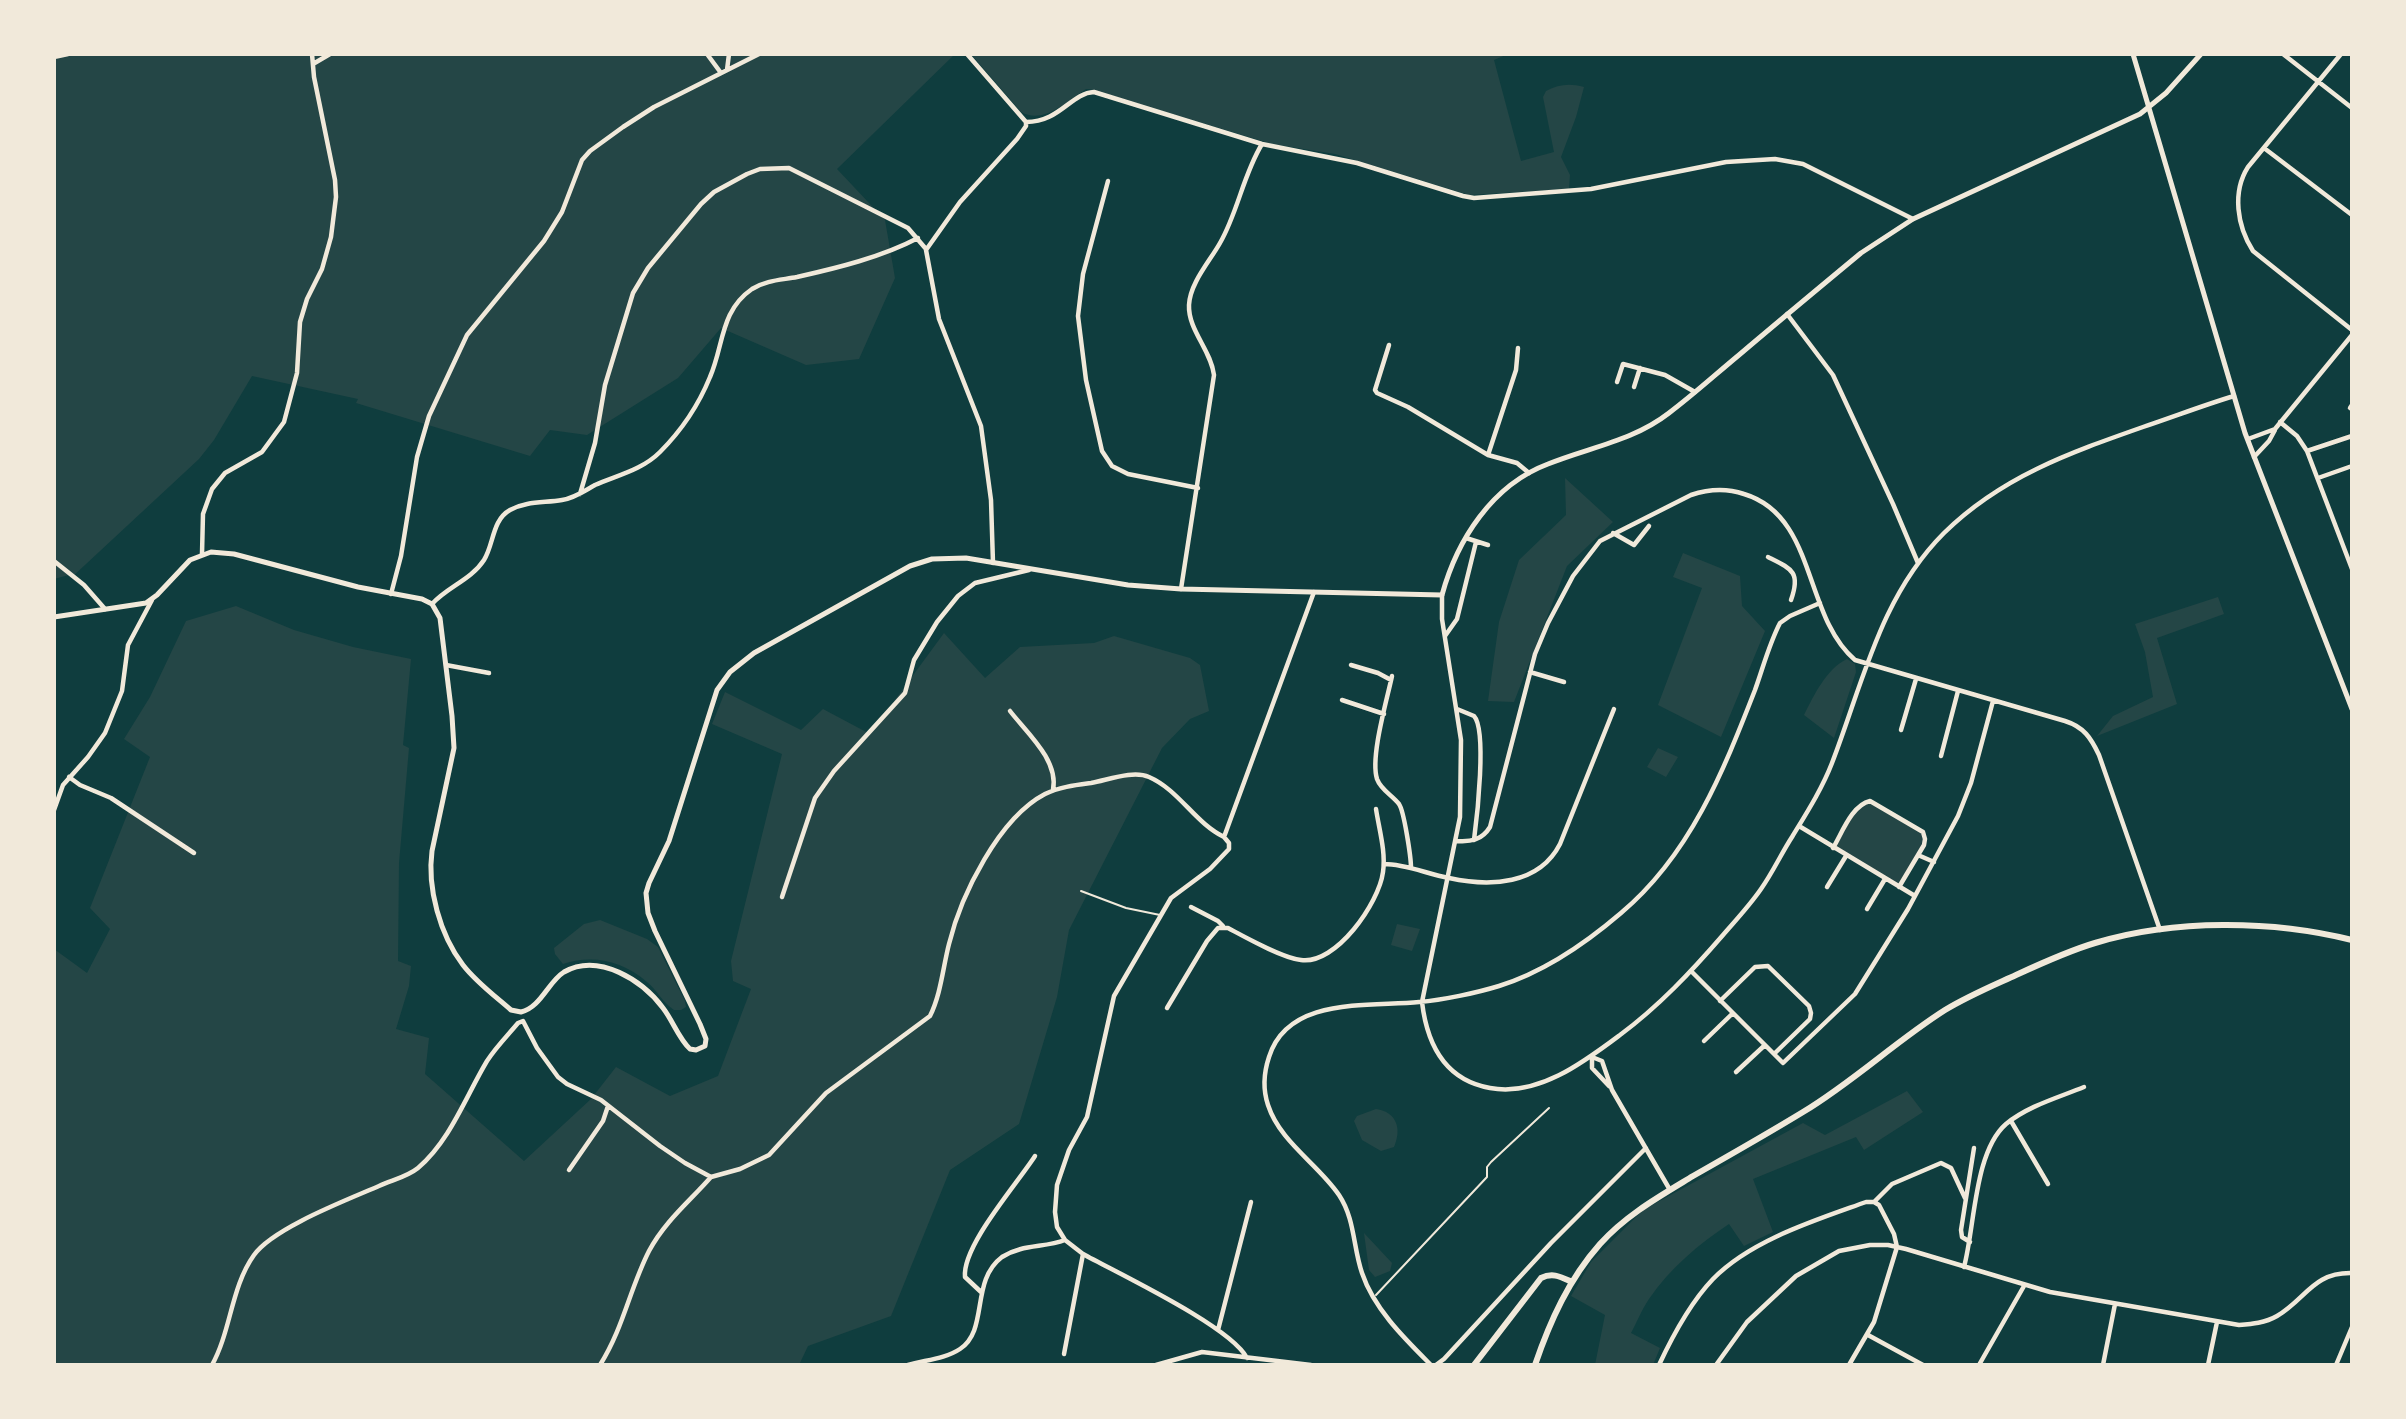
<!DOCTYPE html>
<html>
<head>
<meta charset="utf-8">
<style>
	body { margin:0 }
	#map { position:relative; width:2406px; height:1419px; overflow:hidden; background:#0f3d3e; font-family:"Roboto Serif",serif }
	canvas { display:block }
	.frame { position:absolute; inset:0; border:56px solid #f1e9da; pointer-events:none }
</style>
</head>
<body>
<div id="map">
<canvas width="2406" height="1419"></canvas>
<div class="frame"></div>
</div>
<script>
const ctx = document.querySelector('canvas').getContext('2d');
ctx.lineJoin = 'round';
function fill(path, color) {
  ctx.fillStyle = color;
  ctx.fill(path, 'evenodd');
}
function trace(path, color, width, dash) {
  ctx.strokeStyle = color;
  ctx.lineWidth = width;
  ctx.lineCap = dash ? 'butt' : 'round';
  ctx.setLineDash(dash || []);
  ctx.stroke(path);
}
fill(new Path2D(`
	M 54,54 L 955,54 L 837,169 L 885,220 L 895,278 L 859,359 L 806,365 L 721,328 L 678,378 L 587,435 L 550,430 L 530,456 L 356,403 L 358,399 L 252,376 L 214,440 L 199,459 L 71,578 L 69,575 L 54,579 Z
	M 971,54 L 1508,54 L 1494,60 L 1521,161 L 1554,152 L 1543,97 L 1546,91 C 1559,84 1570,83 1584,87 L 1576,117 L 1561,157 L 1570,175 L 1569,189 L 1469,195 L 1335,154 L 1272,144 L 1089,89 L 1086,89 C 1067,101 1044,125 1021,112 Z
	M 1565,478 L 1613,522 L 1567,566 L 1514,702 L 1488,701 L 1499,622 L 1519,560 L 1566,515 Z
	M 1683,553 L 1740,576 L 1742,606 L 1765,631 L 1721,737 L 1658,705 L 1702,588 L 1673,577 Z
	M 2218,597 L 2224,614 L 2157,638 L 2177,704 L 2097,736 L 2113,716 L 2153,697 L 2145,652 L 2135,624 Z
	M 236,606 L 294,630 L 353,647 L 411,659 L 403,745 L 409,748 L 399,863 L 398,961 L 411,966 L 409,986 L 396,1029 L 429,1038 L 425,1074 L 524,1161 L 591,1099 L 616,1067 L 670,1096 L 718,1076 L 751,989 L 733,981 L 731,961 L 782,754 L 712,724 L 725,692 L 801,730 L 823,709 L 870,734 L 944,633 L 985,678 L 1020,647 L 1094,643 L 1114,636 L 1190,658 L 1200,665 L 1209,711 L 1190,719 L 1162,748 L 1069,930 L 1057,997 L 1019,1124 L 950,1170 L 891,1316 L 808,1346 L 799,1365 L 54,1365 L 54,949 L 87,973 L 110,929 L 90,908 L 150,757 L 124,739 L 150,697 L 186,621 Z
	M 1847,659 L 1855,664 L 1856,672 L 1834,738 L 1804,715 C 1814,695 1827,668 1847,659 Z
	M 1658,748 L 1678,757 L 1666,777 L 1647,767 Z
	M 1870,801 L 1923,832 L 1925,839 L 1899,887 L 1833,848 L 1856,810 Z
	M 600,920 L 647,939 L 658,947 L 685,1001 L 686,1007 L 681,1010 L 674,1010 C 663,1003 657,990 647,982 C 623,961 593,954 563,964 L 555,954 L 554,948 L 584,924 Z
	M 1397,924 L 1420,929 L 1412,951 L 1391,945 Z
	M 1907,1091 L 1923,1112 L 1864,1150 L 1856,1137 L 1753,1179 L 1773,1232 L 1744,1246 L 1729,1224 C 1699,1244 1670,1268 1649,1299 C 1642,1309 1637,1322 1631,1333 L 1660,1348 L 1653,1365 L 1595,1365 L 1605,1315 L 1571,1296 L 1591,1262 L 1643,1210 L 1803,1123 L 1825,1135 Z
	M 1376,1109 C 1397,1112 1402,1129 1394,1147 L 1381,1151 L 1362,1140 L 1354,1121 L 1357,1116 Z
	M 1364,1233 L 1392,1263 L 1390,1271 L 1375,1277 L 1369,1270 Z`), '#244646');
trace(new Path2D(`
	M 1081,891 L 1126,908 L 1160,915
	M 1376,1295 L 1487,1177 L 1487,1167 L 1491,1162 L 1549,1108`), '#f1e9da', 2);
trace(new Path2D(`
	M 707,54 L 721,73
	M 967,54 L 1026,122
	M 2283,54 L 2352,108
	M 2341,54 L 2248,167 C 2232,192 2237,226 2253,251 L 2352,330
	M 54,57 L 68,54
	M 313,64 L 330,54
	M 727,70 L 729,54
	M 2264,148 L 2352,215
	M 1108,181 L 1083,274 L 1078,316 L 1086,380 L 1102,451 L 1112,466 L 1128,474 L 1198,488
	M 1787,314 L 1833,375 L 1893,504 L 1918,563
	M 1389,345 L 1375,390 L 1377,393 L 1408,407 L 1488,455 L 1517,463 L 1529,473
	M 1617,382 L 1623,364 L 1665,375 L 1695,392
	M 1634,387 L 1640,368
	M 2352,405 L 2350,408 L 2352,409
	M 2280,422 L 2297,436 L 2307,451 L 2352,569
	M 2248,439 L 2275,429 L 2352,335
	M 2307,451 L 2352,436
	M 1488,455 L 1516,370 L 1518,348
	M 2254,457 L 2269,441 L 2275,430
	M 2318,478 L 2352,466
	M 580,494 L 595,443 L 605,385 L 633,293 L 648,268 L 701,204 L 714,192 L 747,174 L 760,169 L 789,168 L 908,228 L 926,249
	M 1613,533 L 1634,545 L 1649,526
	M 1466,538 L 1488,545
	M 202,554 L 203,514 L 212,489 L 225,473 L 262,452 L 284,422 L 297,373 L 300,322 L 307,299 L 322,269 L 331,237 L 336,197 L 335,180 L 314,77 L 312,54
	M 1768,557 C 1792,569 1801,572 1791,600
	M 54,561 L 84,585 L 105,609
	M 993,563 L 991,500 L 981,426 L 939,319 L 926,250 L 960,202 L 1017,139 L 1026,126 L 1026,122 C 1060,122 1071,93 1094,92 L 1262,144 L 1357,163 L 1463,196 L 1474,198 L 1591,189 L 1726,162 L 1775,159 L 1803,164 L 1913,219
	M 1181,589 L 1214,375 C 1211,350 1188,330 1189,305 C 1190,283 1210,261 1220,243 C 1238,212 1243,175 1262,144
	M 391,594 L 401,556 L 417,457 L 429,416 L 467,335 L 544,241 L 562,212 L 582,160 L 590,151 L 623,127 L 654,107 L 759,54
	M 1442,595 L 1442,619 L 1461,740 L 1460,817 L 1422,1002 C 1427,1044 1445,1080 1490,1088 C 1538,1097 1584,1062 1620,1035 C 1659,1006 1691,972 1723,935 C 1736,920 1750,905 1761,889 C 1773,872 1781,854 1792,837 C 1806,814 1822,789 1832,763 C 1863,683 1880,597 1944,533 C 2001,477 2069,453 2143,427 C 2173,417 2204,405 2234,396
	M 432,604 C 447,587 471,580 484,560 C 494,544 492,520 510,510 C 526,501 544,503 562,500 C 575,498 584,491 595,485 C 618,475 642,470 660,452 C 681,431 699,404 710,377 C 724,345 720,311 752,289 C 766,280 782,280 797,277 C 837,268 882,257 918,238
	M 1445,636 L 1457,619 L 1476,542
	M 446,665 L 489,673
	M 1351,665 L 1378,673 L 1391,680
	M 1530,672 L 1564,682
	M 1392,676 C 1387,700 1370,757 1377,779 C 1381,790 1392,795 1399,804 C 1404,811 1411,857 1411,868
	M 1342,700 L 1384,714
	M 1457,709 L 1474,716 C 1487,730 1477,818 1474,840
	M 1010,711 C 1026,732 1059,760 1053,790
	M 1901,730 L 1916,679
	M 1941,756 L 1958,691
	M 69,777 L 80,785 L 111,798 L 194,853
	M 54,810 L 63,785 L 88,757 L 105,733 L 122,691 L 128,645 L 152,600
	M 1799,826 L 1915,896
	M 1457,841 C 1471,842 1482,840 1490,827 L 1535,654 L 1548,623 L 1573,576 L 1600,541 L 1691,495 C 1709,489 1726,488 1744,494 C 1817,516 1803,616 1855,660 L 2065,721 C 2084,727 2091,738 2099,755 L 2160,930
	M 1833,848 C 1842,833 1852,805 1870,801 L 1923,832 L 1925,839 L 1924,845 L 1899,887
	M 1918,855 L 1934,862
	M 1384,864 C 1406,864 1427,874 1449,878 C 1490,887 1539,885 1560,844 L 1614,709
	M 1827,887 L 1846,856
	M 782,897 L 815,798 L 834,771 L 905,693 L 914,660 L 937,622 L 958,596 L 975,583 L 1029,570
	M 1191,907 L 1218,921 L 1223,926
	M 1867,909 L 1885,879
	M 1691,971 L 1783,1063 L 1855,994 L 1908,909 L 1958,816 L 1971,783 L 1993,701
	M 1720,1001 L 1755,967 L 1768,966 L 1809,1006 L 1811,1013 L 1810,1019 L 1774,1054
	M 1167,1008 L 1207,941 L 1218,928 L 1228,928 C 1245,937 1282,958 1301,960 C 1336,965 1379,903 1383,872 C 1386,852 1379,829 1376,809
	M 1704,1041 L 1733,1013
	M 1592,1057 L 1602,1061 L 1612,1090 L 1670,1190
	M 1592,1057 L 1592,1068 L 1609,1086
	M 1736,1072 L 1765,1045
	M 2011,1121 L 2048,1184
	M 569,1170 L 603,1121 L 608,1106
	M 1874,1202 L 1892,1184 L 1941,1163 L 1951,1168 L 1965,1198
	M 1970,1242 L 1962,1237 L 1961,1230 L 1974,1148
	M 1964,1267 C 1975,1226 1974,1152 2006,1124 C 2028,1106 2057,1098 2084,1087
	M 981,1292 L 965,1277 C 962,1246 1017,1184 1035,1156
	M 1218,1330 L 1251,1202
	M 1868,1335 L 1923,1365
	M 1064,1354 L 1083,1254
	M 1247,1358 C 1230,1326 1119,1274 1083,1254 L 1065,1240 L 1057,1227 L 1055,1212 L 1057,1185 L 1069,1150 L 1087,1117 L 1114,996 L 1171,898 L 1210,869 L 1229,849 L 1229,843 L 1224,837 L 1314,592
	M 212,1365 C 231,1331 231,1287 254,1255 C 273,1228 347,1200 379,1186 C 392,1180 407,1177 418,1168 C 450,1141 466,1096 487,1061 C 496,1047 508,1035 518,1023 L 523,1021 L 537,1048 L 558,1077 L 567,1084 L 601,1100 L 660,1146 L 685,1163 L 711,1177 L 740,1169 L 769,1155 L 826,1093 L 930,1016 C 941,994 943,967 949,944 C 961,895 999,818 1045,794 C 1059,787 1076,785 1091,783 C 1108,780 1133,770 1149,777 C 1179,790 1195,823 1224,837
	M 600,1365 C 623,1329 630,1288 649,1251 C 665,1221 690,1201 711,1177
	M 908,1365 C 925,1360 945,1359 960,1349 C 989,1330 970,1281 1002,1257 C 1022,1244 1044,1248 1065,1240
	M 1156,1365 L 1202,1352 L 1311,1365
	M 1431,1365 C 1405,1339 1374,1309 1362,1273 C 1353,1247 1355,1219 1339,1195 C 1318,1164 1280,1142 1268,1105 C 1263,1090 1264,1072 1269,1057 C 1288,996 1369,1007 1419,1002 C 1443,1000 1476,993 1499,986 C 1544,972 1586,943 1621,913 C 1690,855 1723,772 1755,690 C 1763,668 1769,644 1780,623 L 1790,616 L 1820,603
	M 1436,1365 L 1444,1359 L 1551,1243 L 1646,1148
	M 1659,1365 C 1673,1335 1690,1303 1713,1279 C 1751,1240 1816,1220 1866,1202 L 1874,1202 L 1879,1205 L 1894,1234 L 1897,1247 L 1874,1322 L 1849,1365
	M 1716,1365 L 1747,1322 L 1796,1276 L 1839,1251 L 1870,1245 L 1888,1245 L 1906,1249 L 2050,1292 L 2239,1325 C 2252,1324 2265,1323 2277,1316 C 2306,1299 2313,1272 2352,1273
	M 1979,1365 L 2024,1286
	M 2103,1365 L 2115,1304
	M 2208,1365 L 2217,1322
	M 2336,1365 L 2352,1327`), '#f1e9da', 4.5);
trace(new Path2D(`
	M 2133,54 L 2245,433 L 2352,709
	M 54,617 L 146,603 L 157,595 L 190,560 L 211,552 L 234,554 L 358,587 L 422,599 L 432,604 L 440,618 L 452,716 L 454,748 L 432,851 C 427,888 440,935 463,965 C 476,982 495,996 511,1010 L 521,1012
	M 521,1012 C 541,1007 548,982 564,972 C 599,952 643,981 663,1008 C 673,1021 679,1039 690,1049 L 696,1050 L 705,1046 L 706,1039 L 700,1024 L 655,931 L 648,913 L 646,893 L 649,883 L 669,841 L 717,690 L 730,672 L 754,653 L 910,566 L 932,559 L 966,558 L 1128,585 L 1181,589 L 1442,595 C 1457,540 1492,485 1548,464 C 1590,447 1633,441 1669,413 C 1693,395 1716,374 1739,355 C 1779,321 1820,287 1861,253 L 1913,219 L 2140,114 L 2166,93 L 2201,54`), '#f1e9da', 5);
trace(new Path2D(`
	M 1474,1365 L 1541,1278 C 1553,1272 1561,1277 1572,1282
	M 1535,1365 C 1550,1321 1569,1279 1600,1244 C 1626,1215 1660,1196 1693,1176 C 1730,1155 1767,1134 1803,1112 C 1853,1082 1896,1041 1945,1010 C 1968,996 1992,986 2016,975 C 2042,963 2068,951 2095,943 C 2174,919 2272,920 2352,940`), '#f1e9da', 6);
</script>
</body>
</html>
